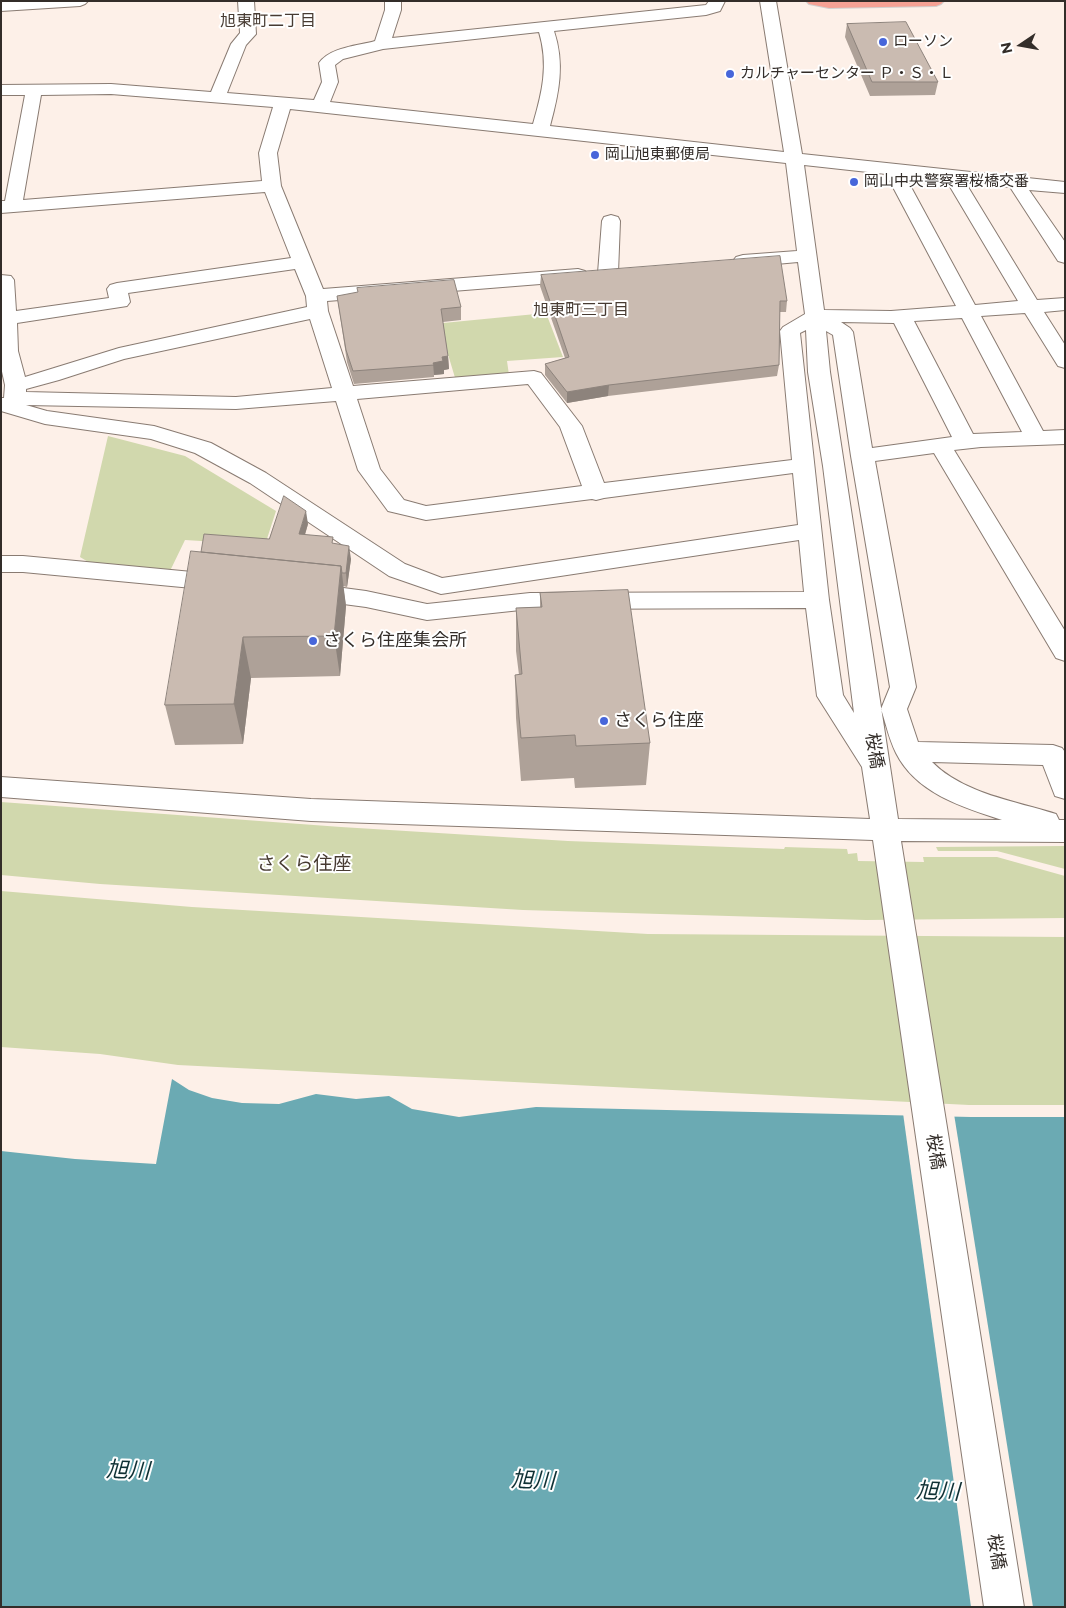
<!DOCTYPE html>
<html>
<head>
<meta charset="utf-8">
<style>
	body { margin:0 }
	#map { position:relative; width:1066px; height:1608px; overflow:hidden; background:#fdf0e8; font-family:Montserrat,sans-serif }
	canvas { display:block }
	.frame { position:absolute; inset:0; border:2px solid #332d29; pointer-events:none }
	.north { position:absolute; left:996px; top:20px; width:50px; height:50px; -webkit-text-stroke:4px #fff; paint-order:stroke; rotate:258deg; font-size:14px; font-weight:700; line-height:20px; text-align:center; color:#332d29 }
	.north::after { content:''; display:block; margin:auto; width:18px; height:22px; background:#332d29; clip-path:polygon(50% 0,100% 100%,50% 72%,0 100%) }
</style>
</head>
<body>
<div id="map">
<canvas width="1066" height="1608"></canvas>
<div class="frame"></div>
<div class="north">N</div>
</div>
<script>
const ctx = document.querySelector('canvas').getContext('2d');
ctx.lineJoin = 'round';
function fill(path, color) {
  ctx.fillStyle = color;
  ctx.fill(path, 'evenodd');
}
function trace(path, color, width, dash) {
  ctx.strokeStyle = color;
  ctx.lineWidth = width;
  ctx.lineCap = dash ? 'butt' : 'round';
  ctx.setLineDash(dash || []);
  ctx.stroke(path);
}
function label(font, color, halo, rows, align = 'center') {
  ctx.font = font + ' Montserrat,"Noto Sans JP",sans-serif';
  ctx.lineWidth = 4;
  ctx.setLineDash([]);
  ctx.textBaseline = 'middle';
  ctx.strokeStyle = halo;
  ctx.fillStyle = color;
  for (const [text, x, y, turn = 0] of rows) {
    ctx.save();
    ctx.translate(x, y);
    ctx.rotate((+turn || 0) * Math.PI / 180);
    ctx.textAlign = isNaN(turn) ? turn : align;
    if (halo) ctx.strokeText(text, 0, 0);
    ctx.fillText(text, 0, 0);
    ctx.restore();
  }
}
fill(new Path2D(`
	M 546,313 L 563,357 L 507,361 L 509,375 L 456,381 L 441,331 L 433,324 Z
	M 108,436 L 185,456 L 276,511 L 265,545 L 185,540 L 170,571 L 90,563 L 80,557 Z
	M 1,802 L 341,827 L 568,841 L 784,849 L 785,847 L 847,849 L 848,854 L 857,853 L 858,861 L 924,862 L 923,857 L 997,857 L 1065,876 L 1065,918 L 866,920 L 523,910 L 100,884 L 1,875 Z
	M 1065,846 L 1065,869 L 997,851 L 938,851 L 936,847 Z
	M 1,891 L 192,907 L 648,934 L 1065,937 L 1065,1105 L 969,1105 L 178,1065 L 100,1054 L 1,1047 Z`), '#d1d8ad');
fill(new Path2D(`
	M 172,1079 L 189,1090 L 212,1098 L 242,1103 L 279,1104 L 316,1094 L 356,1099 L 389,1096 L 412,1109 L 459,1117 L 536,1107 L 971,1117 L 1065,1117 L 1065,1607 L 1,1607 L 1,1151 L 75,1159 L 156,1164 Z`), '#6baab3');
fill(new Path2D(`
	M 903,1113 L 954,1114 L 1033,1607 L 971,1607 Z`), '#fdf0e8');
const minor = new Path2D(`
	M 1,1 L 88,1 L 85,4 L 80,6 L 1,11 Z
	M 238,1 L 254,1 L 256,34 L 246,45 L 227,93 L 314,100 L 322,82 L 319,63 C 330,47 358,46 375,41 L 385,10 L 385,1 L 401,1 L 401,10 L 392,38 L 706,5 L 709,1 L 725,1 L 720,11 L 706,15 L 554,31 C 565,64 559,93 550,126 L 784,152 L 760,1 L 776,1 L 802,154 L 1065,182 L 1065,193 L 1029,190 L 1065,242 L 1065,263 L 1058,261 L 1010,187 L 965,182 L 1037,300 L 1065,298 L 1065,310 L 1044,312 L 1065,345 L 1065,368 L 1058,366 L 1025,313 L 981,316 L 1043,431 L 1065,430 L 1065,444 L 981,447 L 954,450 L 1065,631 L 1065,661 L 1056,658 L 934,453 L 875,461 L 916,687 L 907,709 L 918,742 L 1053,745 L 1062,748 L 1065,752 L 1065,799 L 1055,796 L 1043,765 L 932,762 C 964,794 1015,801 1056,814 L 1059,820 L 1065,820 L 1065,842 L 901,841 L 1024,1607 L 984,1607 L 873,840 L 311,821 L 1,797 L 1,777 L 311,799 L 870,819 L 862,767 L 817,696 L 806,608 L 530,609 L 427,620 L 366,607 L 306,599 L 297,597 L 294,591 L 297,585 L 306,583 L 366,591 L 427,604 L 530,593 L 804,592 L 799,540 L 441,594 L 389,576 L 250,483 L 195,453 L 151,439 L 45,424 L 1,411 L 1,398 L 4,398 L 5,385 L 1,367 L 1,275 L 11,276 L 14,280 L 16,311 L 109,298 L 107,289 L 110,285 L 117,283 L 291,258 L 265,192 L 1,213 L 1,201 L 5,201 L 25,95 L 1,95 L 1,85 L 111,84 L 211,92 L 231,44 L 240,33 ZM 539,32 C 549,65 542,93 533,124 L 330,102 L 338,82 L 335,65 L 343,59 L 383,49 ZM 111,94 L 273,107 L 259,153 L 262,181 L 23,200 L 41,95 ZM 290,109 L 786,163 L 797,251 L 743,255 L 736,257 L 733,261 L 736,265 L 743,267 L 798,262 L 805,314 L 783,327 L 780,331 L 792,460 L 604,483 L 582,426 L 541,373 L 534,371 L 353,386 L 328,311 L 327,301 L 578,281 L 585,279 L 588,275 L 585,271 L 578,269 L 323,289 L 281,186 L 277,153 ZM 804,165 L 886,174 L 956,306 L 891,311 L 824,310 ZM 905,176 L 946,180 L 1018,301 L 975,305 ZM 295,269 L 306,296 L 307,307 L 119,348 L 25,377 L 18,351 L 17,323 L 127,306 L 130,302 L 128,293 ZM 962,318 L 1022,432 L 973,434 L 914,321 ZM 310,319 L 332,388 L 236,397 L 26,392 L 26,389 L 59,380 L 124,359 ZM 841,322 L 894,323 L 952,437 L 872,448 L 853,332 L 850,328 ZM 806,330 L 808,372 L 823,466 L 854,713 L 843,695 L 829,600 L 800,333 ZM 826,331 L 833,335 L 851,456 L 890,687 L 881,709 C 886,724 889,739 896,753 C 916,793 962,807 1002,820 L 898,819 L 830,372 ZM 528,384 L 560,427 L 582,486 L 426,506 L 404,500 L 380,469 L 357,399 ZM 336,401 L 358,470 L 388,511 L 426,520 L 592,499 L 596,500 L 604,498 L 793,473 L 798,525 L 442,578 L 405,564 L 266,473 L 211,443 L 154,426 L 47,411 L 26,405 L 236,409 Z
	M 611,215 L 618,217 L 620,221 L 618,273 L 615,277 L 608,279 L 601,277 L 598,273 L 602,221 L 604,217 Z
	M 1,556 L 23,556 L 224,575 L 233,577 L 236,583 L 233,589 L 224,591 L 23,572 L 1,572 Z`);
const major = new Path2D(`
	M 806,1 L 944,1 L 941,4 L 936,6 L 829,8 L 809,4 Z`);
trace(minor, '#897b72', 2);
trace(major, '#d2d1d0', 2);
fill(minor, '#fff');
fill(major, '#f5a194');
fill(new Path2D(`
	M 847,24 L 938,82 L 935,95 L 870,96 L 845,37 Z
	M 541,275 L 787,301 L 786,312 L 780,312 L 779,365 L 777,376 L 608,396 L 567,403 L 545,375 L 545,364 L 565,358 L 540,286 Z
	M 337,296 L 461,307 L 461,320 L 443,322 L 448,356 L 449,369 L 444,370 L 444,374 L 434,375 L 434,377 L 354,384 L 347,362 Z
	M 308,524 L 305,535 L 334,544 L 351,559 L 347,587 L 343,586 L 346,606 L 340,676 L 251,678 L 243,744 L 175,745 L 165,705 L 201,552 L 269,539 Z
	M 540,593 L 650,743 L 646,785 L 575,788 L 574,778 L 521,781 L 516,718 L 515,675 L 519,675 L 516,651 L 516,608 L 540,607 Z`), '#aea198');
fill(new Path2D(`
	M 448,356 L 449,369 L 444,370 L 444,374 L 434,375 L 433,363 L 442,357 Z
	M 609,385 L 608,396 L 567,403 L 567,392 Z
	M 306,511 L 308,524 L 301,547 L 299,534 Z
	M 349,546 L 351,559 L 347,587 L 346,573 Z
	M 341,566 L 346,606 L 340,676 L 334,636 Z
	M 243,637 L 251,678 L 243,744 L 234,704 Z`), '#8d837c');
const building = new Path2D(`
	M 906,22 L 938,82 L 872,82 L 847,24 Z
	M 780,256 L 787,301 L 780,301 L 779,365 L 609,385 L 567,392 L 545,364 L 569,357 L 541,275 Z
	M 454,280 L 461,307 L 441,309 L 448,356 L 442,357 L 443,361 L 433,363 L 434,365 L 353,371 L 346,350 L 337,296 L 358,292 L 357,288 Z
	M 284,496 L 306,511 L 299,534 L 333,537 L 332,543 L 349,546 L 346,573 L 342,573 L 341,566 L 201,552 L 204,534 L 269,539 Z
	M 191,551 L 341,566 L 334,636 L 243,637 L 234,704 L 165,705 Z
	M 628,590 L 650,743 L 576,746 L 575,735 L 521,738 L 515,675 L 522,674 L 516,608 L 542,607 L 540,593 Z`);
fill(building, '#cabbb1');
trace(building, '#8d837c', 1);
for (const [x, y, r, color] of [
	[883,42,5,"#4766da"],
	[730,74,5,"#4766da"],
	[595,155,5,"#4766da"],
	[854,182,5,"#4766da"],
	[313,641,5,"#4766da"],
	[604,721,5,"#4766da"]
]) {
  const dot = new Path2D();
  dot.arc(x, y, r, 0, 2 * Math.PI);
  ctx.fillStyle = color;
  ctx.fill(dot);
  trace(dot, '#fff', 2);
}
label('15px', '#332d29', '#fff', [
	["ローソン",893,42],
	["カルチャーセンター Ｐ・Ｓ・Ｌ",740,74],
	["岡山旭東郵便局",605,155],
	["岡山中央警察署桜橋交番",864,182]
], 'left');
label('16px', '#473b32', '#fff', [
	["旭東町二丁目",268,21],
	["旭東町三丁目",581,310]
]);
label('18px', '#332d29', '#fff', [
	["さくら住座集会所",323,641],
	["さくら住座",614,721]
], 'left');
label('18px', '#332d29', '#fff', [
	["桜橋",874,751,81],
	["桜橋",935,1152,81],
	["桜橋",996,1552,81]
]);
label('19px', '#473b32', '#fff', [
	["さくら住座",304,864]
]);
label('italic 22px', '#103135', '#fff', [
	["旭川",128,1471,2],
	["旭川",533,1481,2],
	["旭川",938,1492,2]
]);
</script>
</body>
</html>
